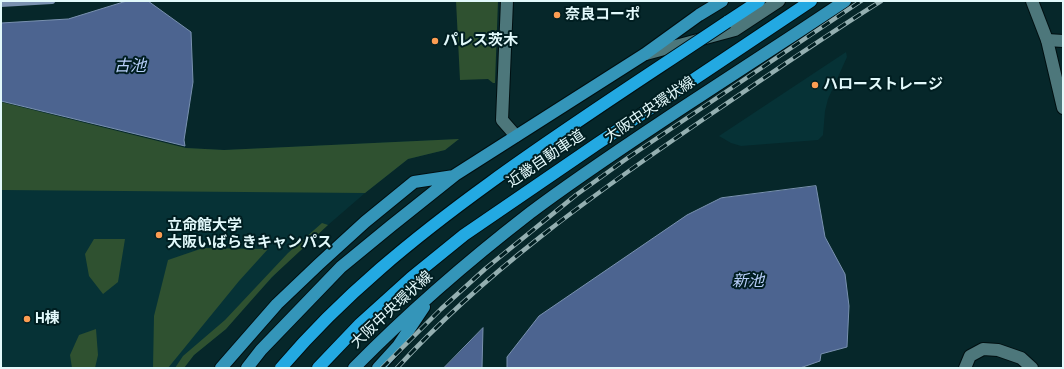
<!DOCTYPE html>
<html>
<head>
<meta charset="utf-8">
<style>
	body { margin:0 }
	#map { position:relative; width:1064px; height:369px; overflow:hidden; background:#06272a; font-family:"Space Grotesk",sans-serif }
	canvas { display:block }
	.frame { position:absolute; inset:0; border:2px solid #e2f9fb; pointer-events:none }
</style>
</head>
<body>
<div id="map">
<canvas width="1064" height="369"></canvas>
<div class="frame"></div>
</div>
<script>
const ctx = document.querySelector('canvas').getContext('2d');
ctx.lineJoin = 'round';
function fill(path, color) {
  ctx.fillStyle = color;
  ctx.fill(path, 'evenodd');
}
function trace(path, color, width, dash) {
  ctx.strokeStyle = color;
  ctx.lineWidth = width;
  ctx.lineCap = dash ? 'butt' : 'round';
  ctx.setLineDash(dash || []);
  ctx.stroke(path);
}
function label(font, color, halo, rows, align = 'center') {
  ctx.font = font + ' "Space Grotesk","Noto Sans JP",sans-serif';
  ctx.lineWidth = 4;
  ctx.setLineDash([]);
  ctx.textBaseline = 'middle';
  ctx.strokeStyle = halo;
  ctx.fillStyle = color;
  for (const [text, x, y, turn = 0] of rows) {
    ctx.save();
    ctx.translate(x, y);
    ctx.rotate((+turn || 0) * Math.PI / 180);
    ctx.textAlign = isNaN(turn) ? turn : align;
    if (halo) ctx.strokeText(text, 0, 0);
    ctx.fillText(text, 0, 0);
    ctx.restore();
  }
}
fill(new Path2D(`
	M 846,52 L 847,57 L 828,99 L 825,111 L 823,135 L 818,140 L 741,146 L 731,143 L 719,136 Z
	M 1,102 L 186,148 L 224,150 L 459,139 L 445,150 L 408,159 L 365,193 L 328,225 L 287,262 L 251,300 L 226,329 L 194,355 L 184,368 L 1,368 Z`), '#063236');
fill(new Path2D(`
	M 456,1 L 498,1 L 495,83 L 493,83 L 488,79 L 460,80 Z
	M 1,102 L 186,148 L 224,150 L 459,139 L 445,150 L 408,159 L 365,193 L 1,190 Z
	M 322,223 L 328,225 L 272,277 L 226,329 L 194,355 L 184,368 L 175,368 L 183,356 L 225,320 L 288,253 Z
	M 94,239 L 125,239 L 118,282 L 103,294 L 89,276 L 85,254 Z
	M 203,248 L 268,249 L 239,281 L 168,368 L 153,368 L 154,316 L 168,260 Z
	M 96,329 L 98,355 L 95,368 L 72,368 L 70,355 L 79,335 Z`), '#2f5130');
const water = new Path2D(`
	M 127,1 L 148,1 L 191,32 L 193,82 L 184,140 L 185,146 L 1,101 L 1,23 L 68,19 Z
	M 816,186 L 825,237 L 845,274 L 849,306 L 847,347 L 821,354 L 820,361 L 800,368 L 507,368 L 507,357 L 539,316 L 687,215 L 721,198 Z
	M 483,328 L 482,368 L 444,368 Z`);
fill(water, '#4c6490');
trace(water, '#7991b0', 1);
trace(new Path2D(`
	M 1,4 L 52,1`), '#7991b0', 6);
const street = new Path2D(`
	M 507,1 L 502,120 L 516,136
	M 1047,40 L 1063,41
	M 646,54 L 735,30 L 779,1
	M 965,368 L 970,356 L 983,349 L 998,350 L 1021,358 L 1032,368`);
const secondary = new Path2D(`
	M 1032,1 L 1047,40 L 1063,108`);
const primary = new Path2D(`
	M 221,368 L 277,304 L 319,264 L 365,222 L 414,182 L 454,176
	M 247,368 L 261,350 L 341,267 L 391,226 L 455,175 L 645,54 L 699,15 L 722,1
	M 354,368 C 409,312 468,261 530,213 C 579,176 631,142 682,108 C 737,72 791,37 845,1
	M 378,368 L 398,346 L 424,307`);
const highway = new Path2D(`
	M 727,22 L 759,1
	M 318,368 L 360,324 L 411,278 L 464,235 L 597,144 L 811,1`);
trace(street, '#000f11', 14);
trace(secondary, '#000f11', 14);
trace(primary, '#000f11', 14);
trace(highway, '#000f11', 14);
trace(street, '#4d777b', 12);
trace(secondary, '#4d777b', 12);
trace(primary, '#3495b9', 12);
trace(highway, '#23a9e2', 12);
const rail = new Path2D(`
	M 382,368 L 441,309 L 485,269 L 576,195 L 629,157 L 861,1
	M 397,368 C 485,272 591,196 698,123 C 758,82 819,40 881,1`);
trace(rail, '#94afb1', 4.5);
trace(rail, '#001e21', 3, [9]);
const highwayBridge = new Path2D(`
	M 281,368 C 342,296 415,237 491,182 C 568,126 648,75 727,22`);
trace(highwayBridge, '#000f11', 14, []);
trace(highwayBridge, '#23a9e2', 12);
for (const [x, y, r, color] of [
	[557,15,4,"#fc9d52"],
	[435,41,4,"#fc9d52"],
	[815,85,4,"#fc9d52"],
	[159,235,4,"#fc9d52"],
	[27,319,4,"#fc9d52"]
]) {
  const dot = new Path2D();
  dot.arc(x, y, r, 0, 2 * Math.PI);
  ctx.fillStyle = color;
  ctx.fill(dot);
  trace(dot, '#001e21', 1.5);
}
label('bold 15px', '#e2f9fb', '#001e21', [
	["奈良コーポ",565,15],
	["パレス茨木",443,41],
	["ハローストレージ",823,85],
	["立命館大学",167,226],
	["大阪いばらきキャンパス",167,243],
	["H棟",35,319]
], 'left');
label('15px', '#e2f9fb', '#001e21', [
	["大阪中央環状線",650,110,-34],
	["近畿自動車道",546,159,-34],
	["大阪中央環状線",392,310,-43]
]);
label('italic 16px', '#b7cef8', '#001e21', [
	["古池",130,67],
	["新池",748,282]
]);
</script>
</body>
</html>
